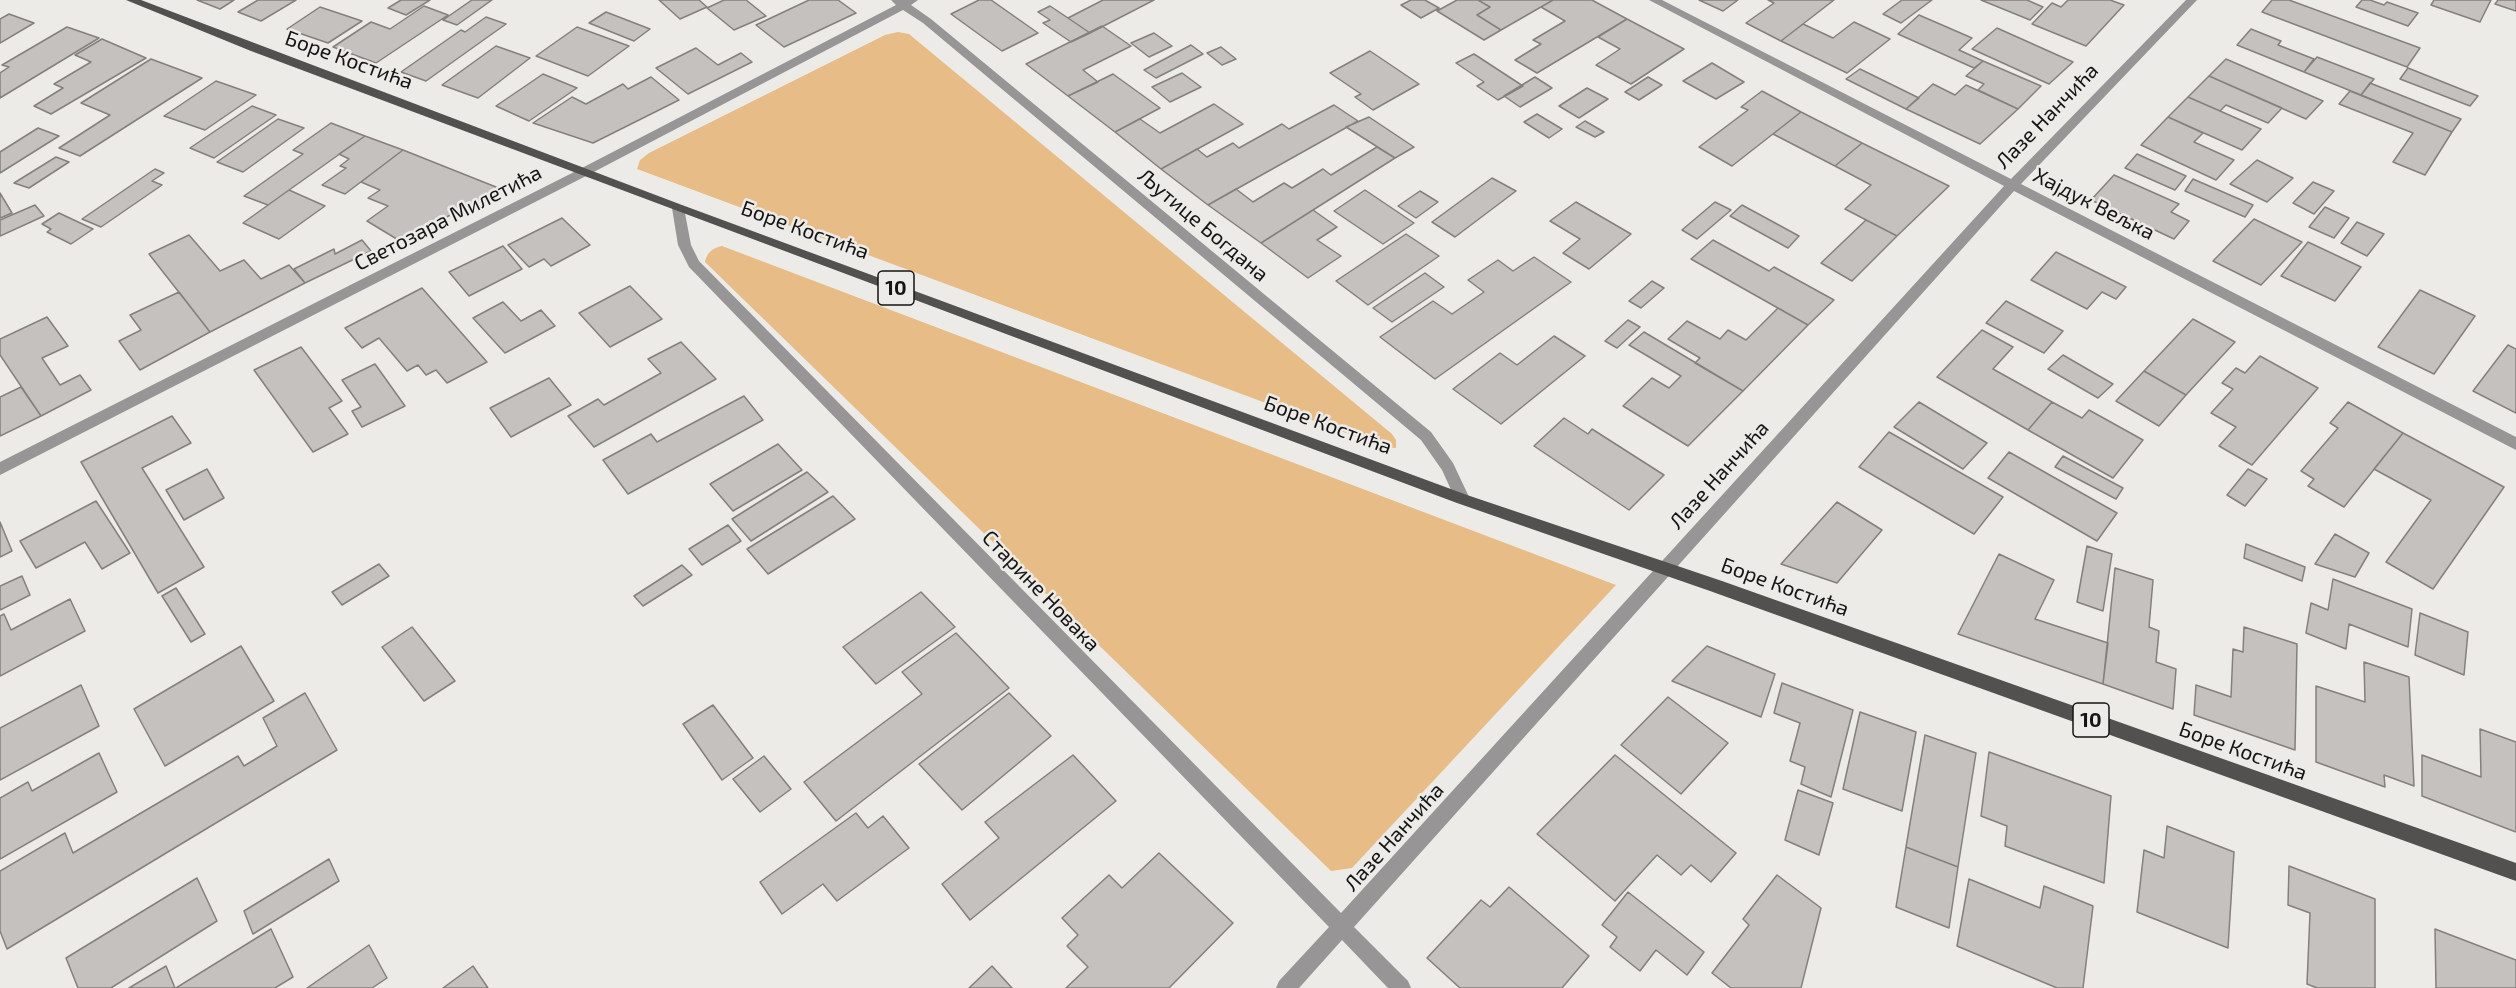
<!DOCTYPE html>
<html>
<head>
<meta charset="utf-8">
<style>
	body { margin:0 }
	canvas { display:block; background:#edebe8 }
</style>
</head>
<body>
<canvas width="2516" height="988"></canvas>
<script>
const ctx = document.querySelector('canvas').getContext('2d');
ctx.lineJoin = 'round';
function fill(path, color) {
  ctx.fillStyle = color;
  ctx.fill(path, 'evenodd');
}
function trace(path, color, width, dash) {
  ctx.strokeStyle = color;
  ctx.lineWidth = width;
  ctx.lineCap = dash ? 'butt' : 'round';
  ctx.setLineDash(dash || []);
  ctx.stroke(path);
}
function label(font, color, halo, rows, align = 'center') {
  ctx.font = font + ' "Exo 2",sans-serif';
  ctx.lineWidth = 5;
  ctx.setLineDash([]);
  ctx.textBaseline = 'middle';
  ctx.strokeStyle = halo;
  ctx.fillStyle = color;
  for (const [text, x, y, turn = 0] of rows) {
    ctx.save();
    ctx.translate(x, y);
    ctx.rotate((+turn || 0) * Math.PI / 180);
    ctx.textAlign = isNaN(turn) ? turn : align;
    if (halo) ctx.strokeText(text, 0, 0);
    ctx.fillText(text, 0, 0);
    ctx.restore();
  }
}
fill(new Path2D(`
	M 898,32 L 909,34 L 1392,434 L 1396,440 L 1396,448 L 1384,447 L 637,169 L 640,160 L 649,153 L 885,35 Z
	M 722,246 L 1616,585 L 1352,868 L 1331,871 L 705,262 C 707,252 713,248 722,246 Z`), '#e8bc87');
const building = new Path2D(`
	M 197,0 L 234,0 L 220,9 Z
	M 258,0 L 296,0 L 261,21 L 238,12 Z
	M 401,0 L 430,0 L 406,15 L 388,8 Z
	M 472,0 L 492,0 L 457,25 L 443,20 Z
	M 659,0 L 699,0 L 707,7 L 680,19 Z
	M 724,0 L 746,0 L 766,16 L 734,30 L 707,8 Z
	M 809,0 L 838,0 L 856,13 L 784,47 L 756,25 Z
	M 979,0 L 991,0 L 1038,33 L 1002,51 L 951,14 Z
	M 1103,0 L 1154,0 L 1090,33 L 1068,18 Z
	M 1411,0 L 1425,0 L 1439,8 L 1421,18 L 1401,5 Z
	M 1457,0 L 1478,0 L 1490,7 L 1477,15 L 1501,30 L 1484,40 L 1437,11 Z
	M 1478,0 L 1553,0 L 1501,30 L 1477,15 L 1490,7 Z
	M 1553,0 L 1592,0 L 1627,19 L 1537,73 L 1515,60 L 1541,44 L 1533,40 L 1565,21 L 1541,7 Z
	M 1699,0 L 1738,0 L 1723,11 Z
	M 1768,0 L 1834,0 L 1781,41 L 1746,23 L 1774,3 Z
	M 1902,0 L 1932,0 L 1901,23 L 1883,14 Z
	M 1981,0 L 2027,0 L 2043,7 L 2030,20 Z
	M 2068,0 L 2110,0 L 2124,5 L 2086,46 L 2032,24 L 2052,3 L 2061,7 Z
	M 2272,0 L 2289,0 L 2420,48 L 2407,67 L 2262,12 Z
	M 2362,0 L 2370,0 L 2384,5 L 2387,2 L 2418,13 L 2408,26 L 2356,7 Z
	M 2434,0 L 2491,0 L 2480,22 L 2431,5 Z
	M 2498,0 L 2516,0 L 2516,11 L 2495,4 Z
	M 424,6 L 448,15 L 376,63 L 333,47 L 371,22 L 390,29 Z
	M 1050,6 L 1068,18 L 1090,33 L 1071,42 L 1043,23 L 1050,20 L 1038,12 Z
	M 320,7 L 362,21 L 328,43 L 287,29 Z
	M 606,12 L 650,29 L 634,41 L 589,23 Z
	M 9,14 L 34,23 L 0,43 L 0,19 Z
	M 1919,15 L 1972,38 L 1959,50 L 1983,61 L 1974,68 L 1898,34 Z
	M 486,17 L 506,24 L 426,81 L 401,72 L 461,30 L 465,32 Z
	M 1627,19 L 1684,49 L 1631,84 L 1596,65 L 1620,49 L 1598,37 Z
	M 1854,22 L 1890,39 L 1847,73 L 1781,41 L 1803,24 L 1833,38 Z
	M 1102,26 L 1131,46 L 1083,70 L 1098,82 L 1068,96 L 1026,64 Z
	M 67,27 L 99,38 L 0,98 L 0,73 L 9,67 L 2,65 Z
	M 577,27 L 629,46 L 588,76 L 536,56 Z
	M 1997,28 L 2073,62 L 2049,84 L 1972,49 Z
	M 2251,29 L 2281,41 L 2278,45 L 2314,59 L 2304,72 L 2237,45 Z
	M 1154,33 L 1172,46 L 1149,57 L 1131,43 Z
	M 102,39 L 146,58 L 51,114 L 34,106 L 63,88 L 54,84 L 91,62 L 75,55 Z
	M 1191,45 L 1203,54 L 1156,78 L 1144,70 Z
	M 496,46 L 530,58 L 478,98 L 442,85 Z
	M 1221,47 L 1236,59 L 1222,65 L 1207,53 Z
	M 696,48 L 718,65 L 741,53 L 752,62 L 688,94 L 656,68 Z
	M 1370,51 L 1419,84 L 1373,110 L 1355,97 L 1361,94 L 1330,73 Z
	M 1474,54 L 1523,86 L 1498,100 L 1477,86 L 1484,82 L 1456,63 Z
	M 2317,57 L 2374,79 L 2361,95 L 2304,72 Z
	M 151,59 L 202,78 L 80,156 L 59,148 L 110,115 L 81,103 Z
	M 2226,59 L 2323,101 L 2306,119 L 2209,76 Z
	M 1983,61 L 2041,86 L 2018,109 L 1978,90 L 1984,84 L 1966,76 Z
	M 1712,63 L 1744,82 L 1716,99 L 1683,81 Z
	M 2408,68 L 2478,96 L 2470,106 L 2400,79 Z
	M 1860,69 L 1919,98 L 1906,109 L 1846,79 Z
	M 1182,73 L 1201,87 L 1170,102 L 1152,87 Z
	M 543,74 L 577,88 L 529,121 L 496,106 Z
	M 1113,74 L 1160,108 L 1115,132 L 1068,96 Z
	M 2209,76 L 2282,108 L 2268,123 L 2226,105 L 2220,111 L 2188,97 Z
	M 651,77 L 679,100 L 593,143 L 533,123 L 572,97 L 586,104 L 623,84 L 628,89 Z
	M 1535,77 L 1552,88 L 1520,107 L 1504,96 Z
	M 1648,77 L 1662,85 L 1639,100 L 1625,92 Z
	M 216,81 L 256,95 L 205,130 L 164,116 Z
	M 2370,83 L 2461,119 L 2452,132 L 2361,95 Z
	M 1933,84 L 1955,95 L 1966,85 L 2018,109 L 1980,144 L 1906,109 Z
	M 1587,88 L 1608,99 L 1579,118 L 1559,106 Z
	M 1762,91 L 1801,112 L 1732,166 L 1699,147 L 1748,110 L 1741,107 Z
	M 2350,91 L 2452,132 L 2425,175 L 2393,162 L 2413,133 L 2339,104 Z
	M 2188,97 L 2220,111 L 2261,129 L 2242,150 L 2168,117 Z
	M 1214,104 L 1243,124 L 1161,169 L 1115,132 L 1140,119 L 1160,133 Z
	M 1334,105 L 1358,121 L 1208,205 L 1161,169 L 1197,149 L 1207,157 L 1233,143 L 1239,148 L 1282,124 L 1289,129 Z
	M 252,106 L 276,115 L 214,158 L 190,148 Z
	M 1801,112 L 1862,143 L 1835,166 L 1773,134 Z
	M 1537,114 L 1562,129 L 1549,138 L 1524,122 Z
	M 1369,117 L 1414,147 L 1395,158 L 1346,127 Z
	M 2168,117 L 2203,133 L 2194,142 L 2234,160 L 2216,180 L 2141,145 Z
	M 278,119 L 304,128 L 243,172 L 217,162 Z
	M 1585,121 L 1604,132 L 1595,137 L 1576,127 Z
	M 331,123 L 365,136 L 268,205 L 244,196 L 303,154 L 293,150 Z
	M 38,128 L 59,136 L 0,173 L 0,152 Z
	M 365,136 L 403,150 L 345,194 L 322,185 L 346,168 L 340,166 L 349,159 L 339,154 Z
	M 1862,143 L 1949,186 L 1897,236 L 1845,209 L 1871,185 L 1835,166 Z
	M 1377,147 L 1395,158 L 1261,243 L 1208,205 L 1236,189 L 1253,202 L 1284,183 L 1292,188 L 1323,169 L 1331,175 Z
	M 403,150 L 501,189 L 400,241 L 367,221 L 388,206 L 368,198 L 380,190 L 361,182 Z
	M 2137,154 L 2186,176 L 2175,190 L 2125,168 Z
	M 56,157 L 69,162 L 29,188 L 14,183 Z
	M 2257,160 L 2293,178 L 2267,202 L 2230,184 Z
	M 155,169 L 164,173 L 152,181 L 162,185 L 101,227 L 82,219 Z
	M 2114,175 L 2179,204 L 2171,212 L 2189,221 L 2174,239 L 2091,200 Z
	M 1492,178 L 1516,191 L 1455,237 L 1432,222 Z
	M 2193,179 L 2253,205 L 2245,217 L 2185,191 Z
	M 2313,182 L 2334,191 L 2314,214 L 2293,203 Z
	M 289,190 L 325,206 L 279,239 L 243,223 Z
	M 1365,190 L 1414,223 L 1383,244 L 1334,211 Z
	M 1420,191 L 1438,202 L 1416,218 L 1398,206 Z
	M 0,193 L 12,213 L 0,218 Z
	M 1576,202 L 1631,234 L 1589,269 L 1563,253 L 1580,239 L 1550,221 Z
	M 1715,202 L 1731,210 L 1697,239 L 1682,230 Z
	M 35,205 L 44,216 L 0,236 L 0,220 Z
	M 1742,205 L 1799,236 L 1788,248 L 1730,216 Z
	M 2325,207 L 2349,218 L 2334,238 L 2309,227 Z
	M 1313,210 L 1337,227 L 1317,240 L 1341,256 L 1308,278 L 1261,243 Z
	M 59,213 L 93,229 L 71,244 L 47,232 L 51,229 L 42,224 Z
	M 562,218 L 590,245 L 551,266 L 544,259 L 529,267 L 508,245 Z
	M 2254,219 L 2302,242 L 2261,285 L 2213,261 Z
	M 1866,220 L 1897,236 L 1852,281 L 1821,263 Z
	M 2357,222 L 2384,234 L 2367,256 L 2341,243 Z
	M 1406,234 L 1439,256 L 1368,305 L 1336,281 Z
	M 189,235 L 220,271 L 244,260 L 261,279 L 289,265 L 305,283 L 210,332 L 149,254 Z
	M 362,240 L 371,251 L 305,283 L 294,269 L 334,249 L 335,254 Z
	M 1713,240 L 1769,271 L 1774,267 L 1834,300 L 1808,325 L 1691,259 Z
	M 2308,242 L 2361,267 L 2335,301 L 2281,276 Z
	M 503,246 L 522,269 L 469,296 L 449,272 Z
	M 2056,252 L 2126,287 L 2116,299 L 2102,292 L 2087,309 L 2031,280 Z
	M 1534,257 L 1571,282 L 1435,379 L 1380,337 L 1433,301 L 1452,314 L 1484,292 L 1468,280 L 1498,260 L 1513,271 Z
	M 1425,273 L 1444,287 L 1392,322 L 1373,308 Z
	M 1652,281 L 1664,288 L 1641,308 L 1629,301 Z
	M 630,286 L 662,319 L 610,347 L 579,313 Z
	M 422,288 L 487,362 L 447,383 L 436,370 L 426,375 L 418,365 L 407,371 L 379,338 L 362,348 L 345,328 Z
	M 2420,290 L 2475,316 L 2434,374 L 2378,347 Z
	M 179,292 L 210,332 L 140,370 L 119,341 L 141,330 L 130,315 Z
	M 2006,301 L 2063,331 L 2044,353 L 1986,323 Z
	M 503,302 L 521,321 L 541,310 L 555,326 L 505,353 L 473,318 Z
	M 1778,308 L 1808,325 L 1743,391 L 1695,363 L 1700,358 L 1668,339 L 1687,321 L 1720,339 L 1728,330 L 1746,340 Z
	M 47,317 L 68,346 L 42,358 L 60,385 L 80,375 L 91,390 L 41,416 L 0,355 L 0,339 Z
	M 2193,319 L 2235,342 L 2186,395 L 2144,371 Z
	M 1628,320 L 1640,327 L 1617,348 L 1605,341 Z
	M 1982,330 L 2013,347 L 1993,369 L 2052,402 L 2028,430 L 1937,377 Z
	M 1644,332 L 1743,391 L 1688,446 L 1623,406 L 1652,378 L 1669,388 L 1681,376 L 1629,345 Z
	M 1554,336 L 1585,356 L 1501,424 L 1453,389 L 1500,353 L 1517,365 Z
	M 681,342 L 716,379 L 594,447 L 568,416 L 598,399 L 604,405 L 661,373 L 648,359 Z
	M 2508,345 L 2516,349 L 2516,413 L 2473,391 Z
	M 301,347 L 342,401 L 329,408 L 348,434 L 313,452 L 254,370 Z
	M 2063,355 L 2113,384 L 2098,398 L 2048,369 Z
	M 2260,356 L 2318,388 L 2252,465 L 2219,446 L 2236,427 L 2211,413 L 2233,389 L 2222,383 L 2236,368 L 2245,373 Z
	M 375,364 L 405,406 L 362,427 L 352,411 L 361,407 L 342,380 Z
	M 2144,371 L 2186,395 L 2159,426 L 2116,401 Z
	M 549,378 L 571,405 L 511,437 L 490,408 Z
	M 21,387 L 41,416 L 0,436 L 0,397 Z
	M 744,396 L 763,420 L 628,494 L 603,460 L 651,434 L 657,442 Z
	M 1919,402 L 1987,443 L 1963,469 L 1894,427 Z
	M 2052,402 L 2082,418 L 2089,410 L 2143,440 L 2113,478 L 2028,430 Z
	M 2348,402 L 2403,433 L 2344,507 L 2308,486 L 2314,479 L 2301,471 L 2338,428 L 2330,423 Z
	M 172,416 L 191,443 L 142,468 L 204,567 L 158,593 L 81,462 Z
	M 1564,418 L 1588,434 L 1592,429 L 1664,475 L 1629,510 L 1534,446 Z
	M 1889,432 L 2003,497 L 1974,534 L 1859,467 Z
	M 2403,433 L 2504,487 L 2433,589 L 2386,562 L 2431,500 L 2374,469 Z
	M 778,444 L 802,470 L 733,511 L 710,484 Z
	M 2009,452 L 2117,513 L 2097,541 L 1988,478 Z
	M 2063,456 L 2123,488 L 2116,499 L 2055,467 Z
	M 207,469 L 224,498 L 184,520 L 166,490 Z
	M 2248,469 L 2267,479 L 2245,506 L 2227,495 Z
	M 807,472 L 828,492 L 751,541 L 732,519 Z
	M 833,496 L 855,519 L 768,574 L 747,549 Z
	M 96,501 L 130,553 L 102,569 L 85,542 L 36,568 L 20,541 Z
	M 1837,502 L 1882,530 L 1837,583 L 1781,564 Z
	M 0,522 L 12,551 L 0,557 Z
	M 728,525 L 741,541 L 702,565 L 689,549 Z
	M 2335,534 L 2369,553 L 2355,577 L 2315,564 Z
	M 2246,544 L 2305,567 L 2302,581 L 2244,558 Z
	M 2087,546 L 2112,554 L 2103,611 L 2077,602 Z
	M 1999,554 L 2054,580 L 2035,619 L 2108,643 L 2103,684 L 1958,634 Z
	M 379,564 L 389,576 L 342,605 L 332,592 Z
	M 682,565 L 692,575 L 643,606 L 634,596 Z
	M 2115,568 L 2153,580 L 2149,627 L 2159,631 L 2156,662 L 2176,669 L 2173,709 L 2103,684 Z
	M 22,576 L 30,595 L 0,610 L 0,586 Z
	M 2333,579 L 2412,609 L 2408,647 L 2349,624 L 2346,649 L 2306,633 L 2311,603 L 2328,610 Z
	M 176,588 L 205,634 L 191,642 L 162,596 Z
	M 921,592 L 955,627 L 876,684 L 843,647 Z
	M 70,599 L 85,631 L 0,676 L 0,616 L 4,614 L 11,630 Z
	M 2420,613 L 2468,632 L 2464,675 L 2415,655 Z
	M 412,627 L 455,681 L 424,701 L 382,647 Z
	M 2244,627 L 2297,644 L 2295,750 L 2194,715 L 2196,685 L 2231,697 L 2233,649 L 2243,652 Z
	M 956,633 L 1009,688 L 836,821 L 804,782 L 922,694 L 902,672 Z
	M 241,646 L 274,701 L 165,766 L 134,709 Z
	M 1707,646 L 1775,674 L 1761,717 L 1672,681 Z
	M 2364,662 L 2409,677 L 2414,786 L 2384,775 L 2385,787 L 2316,762 L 2316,686 L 2365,702 Z
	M 1782,683 L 1853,710 L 1831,797 L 1801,784 L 1805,767 L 1790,761 L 1800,723 L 1774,713 Z
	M 81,685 L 99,726 L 0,780 L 0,728 Z
	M 305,693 L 337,750 L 7,949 L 0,931 L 0,871 L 65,833 L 73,853 L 238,756 L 244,766 L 277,746 L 263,718 Z
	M 1009,693 L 1051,736 L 962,810 L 919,764 Z
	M 1668,697 L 1728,743 L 1681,794 L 1621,745 Z
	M 713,705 L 753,758 L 722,780 L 683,724 Z
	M 1860,712 L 1916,732 L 1902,811 L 1843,789 Z
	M 2480,729 L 2516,742 L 2516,832 L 2422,796 L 2422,755 L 2481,777 Z
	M 1925,735 L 1976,753 L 1958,867 L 1906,847 Z
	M 1989,752 L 2111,796 L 2104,883 L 2005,846 L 2007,826 L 1981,816 Z
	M 99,753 L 117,792 L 0,859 L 0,798 L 28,782 L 32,791 Z
	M 1073,755 L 1116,801 L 970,920 L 942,884 L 999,838 L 985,822 Z
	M 1615,755 L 1736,853 L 1711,882 L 1691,865 L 1681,875 L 1657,855 L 1615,901 L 1537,834 Z
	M 764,756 L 791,789 L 760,812 L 733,779 Z
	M 1798,790 L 1833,803 L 1819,855 L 1785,840 Z
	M 856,813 L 868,828 L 883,816 L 909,848 L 837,901 L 823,884 L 782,914 L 760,882 Z
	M 2167,826 L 2234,852 L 2228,948 L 2137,912 L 2144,850 L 2164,858 Z
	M 1906,847 L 1958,867 L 1949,928 L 1896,907 Z
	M 1159,853 L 1233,923 L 1169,988 L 1066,988 L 1088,967 L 1067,946 L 1078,935 L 1062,918 L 1109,875 L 1122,888 Z
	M 329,859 L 339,881 L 253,934 L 244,911 Z
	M 2289,866 L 2375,899 L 2375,988 L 2317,988 L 2307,984 L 2310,913 L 2288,905 Z
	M 1777,875 L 1821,908 L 1801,988 L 1731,988 L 1712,973 L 1749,925 L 1743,919 Z
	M 197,878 L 217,921 L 111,988 L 78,988 L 66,958 Z
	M 1969,879 L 2040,908 L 2044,886 L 2093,906 L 2083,988 L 2057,988 L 1957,946 Z
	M 1509,887 L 1589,956 L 1562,988 L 1460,988 L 1427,958 L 1481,900 L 1490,907 Z
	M 1628,892 L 1704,952 L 1687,975 L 1656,950 L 1640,971 L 1610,947 L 1617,937 L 1602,925 Z
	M 271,929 L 293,977 L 275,988 L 176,988 Z
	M 2435,929 L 2516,960 L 2516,988 L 2436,988 Z
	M 369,945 L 387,978 L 372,988 L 307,988 Z
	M 166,966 L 175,988 L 129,988 Z
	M 473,966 L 488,988 L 443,988 Z
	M 992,966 L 1012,988 L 969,988 Z`);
fill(building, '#c4c1be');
trace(building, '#83807e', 1.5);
fill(new Path2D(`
	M 891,0 L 918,0 L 911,5 L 931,19 L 1431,432 L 1453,463 L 1470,499 L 1467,503 L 1457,503 L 1442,470 L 1421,440 L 923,23 L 903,10 L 588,175 L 0,475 L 0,462 L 580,169 L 896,5 Z
	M 1649,0 L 1662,0 L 2011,179 L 2186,0 L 2197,0 L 2021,184 L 2516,437 L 2516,450 L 2014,191 L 1354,927 L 1408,981 L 1411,988 L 1388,988 L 1342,940 L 1299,988 L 1276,988 L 1279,981 L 1329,927 L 689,267 L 678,245 L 672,208 L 678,204 L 684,208 L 691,245 L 699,261 L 1341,913 L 2004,186 Z`), '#979595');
fill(new Path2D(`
	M 126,0 L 141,0 L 682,205 L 1467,495 L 1722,581 L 2516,863 L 2516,881 L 1710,591 L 1457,503 L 251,51 Z`), '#535050');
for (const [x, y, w] of [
	[896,288,36],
	[2091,720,36]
]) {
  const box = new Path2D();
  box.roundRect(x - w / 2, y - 17, w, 34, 4.5);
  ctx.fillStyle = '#edebe8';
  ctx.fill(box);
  trace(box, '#151413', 1.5);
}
label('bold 20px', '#151413', null, [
	["10",896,288],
	["10",2091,720]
]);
label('21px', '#151413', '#edebe8', [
	["Боре Костића",349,60,20],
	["Лазе Нанчића",2047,116,-46],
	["Хајдук Вељка",2094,204,27],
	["Светозара Милетића",448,218,-27],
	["Љутице Богдана",1203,225,40],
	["Боре Костића",805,230,20],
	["Боре Костића",1328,425,20],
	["Лазе Нанчића",1719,475,-48],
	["Боре Костића",1785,587,20],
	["Старине Новака",1041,591,46],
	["Боре Костића",2243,751,20],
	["Лазе Нанчића",1394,837,-48]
]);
</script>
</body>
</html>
